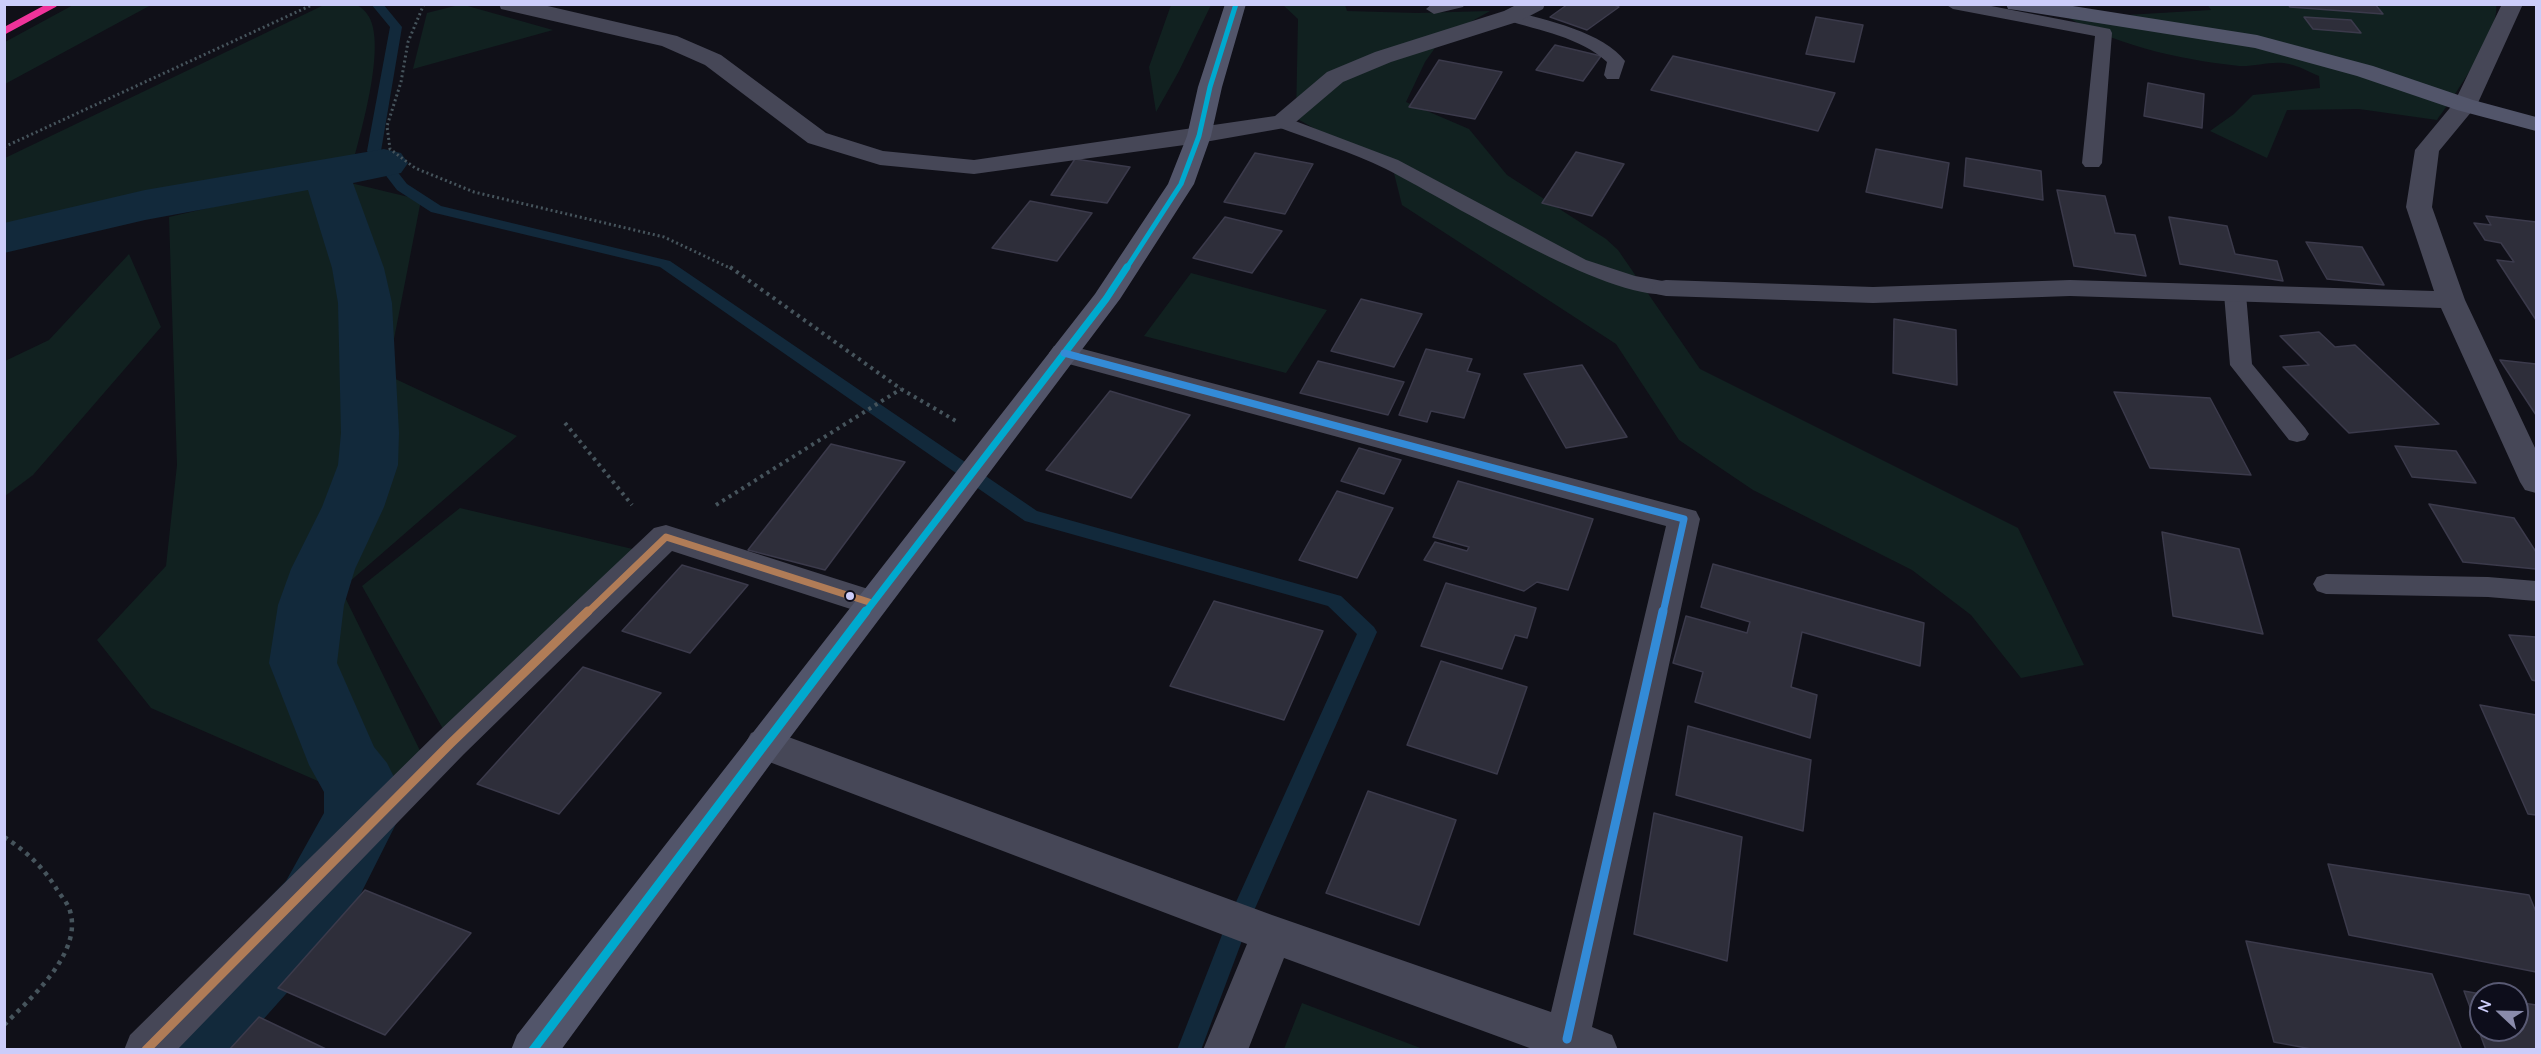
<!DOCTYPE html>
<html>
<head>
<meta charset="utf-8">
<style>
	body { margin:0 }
	#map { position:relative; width:2541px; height:1054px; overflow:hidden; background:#101018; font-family:Quicksand,sans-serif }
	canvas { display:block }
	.frame { position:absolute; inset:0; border:6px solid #cccdfa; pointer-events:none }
	.north { position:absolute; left:2469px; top:982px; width:60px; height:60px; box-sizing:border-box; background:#0d0d1b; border:2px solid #595a74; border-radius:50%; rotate:292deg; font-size:16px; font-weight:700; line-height:24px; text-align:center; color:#cccdfa }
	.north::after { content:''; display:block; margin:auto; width:21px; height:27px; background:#8a8bab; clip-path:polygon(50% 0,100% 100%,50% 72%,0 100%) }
</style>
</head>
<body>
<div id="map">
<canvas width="2541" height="1054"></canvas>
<div class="frame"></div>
<div class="north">N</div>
</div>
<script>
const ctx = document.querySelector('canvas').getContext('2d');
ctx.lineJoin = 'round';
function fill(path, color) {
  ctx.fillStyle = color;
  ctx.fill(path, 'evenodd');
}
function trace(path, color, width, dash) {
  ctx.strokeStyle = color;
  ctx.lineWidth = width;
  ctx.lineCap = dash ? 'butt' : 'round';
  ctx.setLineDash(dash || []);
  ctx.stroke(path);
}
fill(new Path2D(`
	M 75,4 L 151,5 L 5,84 L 5,42 Z
	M 326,4 L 357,5 C 360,7 365,10 367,14 C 388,40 361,131 353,163 L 5,224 L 5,158 Z
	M 2207,4 L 2327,4 L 2376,9 L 2381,4 L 2496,4 C 2501,30 2453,98 2437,120 L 2359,109 L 2287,110 L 2267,158 L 2210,131 L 2234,114 L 2253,95 L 2320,88 L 2319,76 C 2309,72 2299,66 2289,64 C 2273,60 2255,67 2239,66 C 2175,59 2111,44 2056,11 L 2126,15 L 2211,10 Z
	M 459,5 L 464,5 L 553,30 L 413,69 L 427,13 Z
	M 1171,5 L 1211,5 L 1179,71 L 1156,112 L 1149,67 Z
	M 1283,5 L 1345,5 L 1347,11 L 1417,13 L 1490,11 L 1442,38 L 1425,62 L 1406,102 L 1469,129 L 1507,175 L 1606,239 L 1618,250 L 1700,369 L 2018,528 L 2084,665 L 2021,678 L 1971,615 L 1912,570 L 1753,490 L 1679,440 L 1616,344 L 1402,205 L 1393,169 L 1348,148 L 1296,118 L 1298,19 Z
	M 334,179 L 421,200 L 387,375 L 517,436 L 341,589 L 428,767 L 384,810 L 151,708 L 97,640 L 166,566 L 177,465 L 169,217 Z
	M 129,254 L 161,327 L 33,475 L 5,496 L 5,361 L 49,340 Z
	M 1191,273 L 1327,310 L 1286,373 L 1144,336 Z
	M 460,508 L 641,551 L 451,743 L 362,586 Z
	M 1302,1003 L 1423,1049 L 1424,1049 L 1284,1049 Z`), '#112120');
fill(new Path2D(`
	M 371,4 L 383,4 L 402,27 L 381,151 L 407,184 L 441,206 L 670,261 L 1037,511 L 1341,596 L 1374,627 L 1377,632 L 1249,922 L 1201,1050 L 1177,1050 L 1227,922 L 1357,634 L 1328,606 L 1025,521 L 660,267 L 431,212 L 397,190 L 367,151 L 390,27 Z`), '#12293b');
fill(new Path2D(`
	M 384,149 L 401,153 L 408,163 L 401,173 L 353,183 L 384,268 L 392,303 L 399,433 L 398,465 L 384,507 L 355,569 L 344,605 L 337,663 L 374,747 L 387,763 L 398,785 L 400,816 L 342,931 L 236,1050 L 137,1050 L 149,1021 L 286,881 L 324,813 L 324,792 L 309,765 L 269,663 L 278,605 L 291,569 L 322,507 L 338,465 L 341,433 L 338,303 L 332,268 L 308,190 L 145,220 L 4,253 L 4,223 L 145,190 Z`), '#12293b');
const building = new Path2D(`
	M 1568,4 L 1612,4 L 1619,7 L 1587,30 L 1550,17 Z
	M 2288,4 L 2375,4 L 2383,14 L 2290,7 Z
	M 1816,17 L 1863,25 L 1854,62 L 1806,54 Z
	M 2304,17 L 2351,20 L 2361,33 L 2313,29 Z
	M 1555,45 L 1601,56 L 1583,81 L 1536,70 Z
	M 1673,56 L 1835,93 L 1818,131 L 1651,90 Z
	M 1439,60 L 1502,72 L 1475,119 L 1409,107 Z
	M 2148,83 L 2204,94 L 2202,128 L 2144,116 Z
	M 1876,149 L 1949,163 L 1942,208 L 1866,192 Z
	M 1576,152 L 1624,164 L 1592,216 L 1542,203 Z
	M 1255,153 L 1313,164 L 1285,214 L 1224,202 Z
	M 1966,158 L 2041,171 L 2043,200 L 1964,186 Z
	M 1075,159 L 1130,167 L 1107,203 L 1051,195 Z
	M 2057,190 L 2105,196 L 2115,233 L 2135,235 L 2146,276 L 2074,266 Z
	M 1030,201 L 1092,213 L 1057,261 L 992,248 Z
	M 2486,216 L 2536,222 L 2536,320 L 2497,260 L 2514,262 L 2501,243 L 2485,240 L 2474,223 L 2491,225 Z
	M 1225,217 L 1282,231 L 1252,273 L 1193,258 Z
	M 2169,217 L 2227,226 L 2235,254 L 2277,261 L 2283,281 L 2180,264 Z
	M 2306,242 L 2362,247 L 2384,285 L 2327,279 Z
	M 1361,299 L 1422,314 L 1394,367 L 1331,351 Z
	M 1894,319 L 1956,330 L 1957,385 L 1893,373 Z
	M 2319,332 L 2335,347 L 2355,345 L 2439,424 L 2349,433 L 2283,367 L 2309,365 L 2280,336 Z
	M 1426,349 L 1472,359 L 1467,371 L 1480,374 L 1464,418 L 1431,411 L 1427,422 L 1399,415 Z
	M 2500,360 L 2536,364 L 2536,415 Z
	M 1318,361 L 1404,382 L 1388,415 L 1300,393 Z
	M 1582,365 L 1627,437 L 1566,448 L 1524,374 Z
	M 1110,391 L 1190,415 L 1131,498 L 1046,470 Z
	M 2114,392 L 2210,398 L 2251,475 L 2150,468 Z
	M 831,444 L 905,462 L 825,570 L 748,550 Z
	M 2395,446 L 2456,451 L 2476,483 L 2412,477 Z
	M 1359,448 L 1401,460 L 1384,494 L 1341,481 Z
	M 1458,481 L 1593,519 L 1568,590 L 1537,582 L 1524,591 L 1424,560 L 1435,542 L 1467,551 L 1469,547 L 1433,537 Z
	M 1337,491 L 1393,508 L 1357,578 L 1299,560 Z
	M 2429,504 L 2514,518 L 2536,552 L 2536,569 L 2463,562 Z
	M 2162,532 L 2239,549 L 2263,634 L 2173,616 Z
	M 1713,564 L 1924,623 L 1920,666 L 1802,632 L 1791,687 L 1817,695 L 1810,738 L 1695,702 L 1703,672 L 1673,663 L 1686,616 L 1747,633 L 1750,622 L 1701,607 Z
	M 682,565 L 748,585 L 690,653 L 622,631 Z
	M 1446,583 L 1536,608 L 1527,638 L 1515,635 L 1502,669 L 1421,646 Z
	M 1214,601 L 1323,631 L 1284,720 L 1170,686 Z
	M 2509,635 L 2536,637 L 2536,681 L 2532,680 Z
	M 1441,661 L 1527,687 L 1497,774 L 1407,745 Z
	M 583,667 L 661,693 L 559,814 L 477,784 Z
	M 2480,705 L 2536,715 L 2536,815 L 2528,814 Z
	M 1688,726 L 1811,760 L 1803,831 L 1676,795 Z
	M 1368,791 L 1456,820 L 1419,925 L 1326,893 Z
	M 1654,813 L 1742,837 L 1727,961 L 1634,934 Z
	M 2328,864 L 2529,895 L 2536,912 L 2536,972 L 2349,935 Z
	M 365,890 L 471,933 L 385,1035 L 278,988 Z
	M 2246,941 L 2432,974 L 2462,1050 L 2317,1050 L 2274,1042 Z
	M 2464,991 L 2481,994 L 2481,1030 L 2517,1030 L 2517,1002 L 2536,1005 L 2536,1050 L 2486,1050 Z
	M 259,1017 L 328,1050 L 229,1050 Z`);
fill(building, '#2e2e3a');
trace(building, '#3b3a4b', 1.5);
trace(new Path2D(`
	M 424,4 L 408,42 L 401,82 L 387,126 L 390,149 L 415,168 L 474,192 L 664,237 L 732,269
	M 4,147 L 314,4`), '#46545c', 3, [2, 3]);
trace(new Path2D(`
	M 730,267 L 901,389 L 956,421
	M 565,423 L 632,505
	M 716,505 L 901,389`), '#46545c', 4, [3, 4.5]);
trace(new Path2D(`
	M 4,837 C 25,850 43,867 56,888 C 60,895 68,903 70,911 C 83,953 30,999 4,1025`), '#46545c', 4.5, [4, 5]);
fill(new Path2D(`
	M 1432,4 L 1465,4 L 1463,7 L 1434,14 L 1426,9 Z
	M 1945,4 L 1981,4 L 2110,29 L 2112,33 L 2102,163 L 2099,167 L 2085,167 L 2082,163 L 2095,36 L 1953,9 Z
	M 1512,11 C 1544,19 1605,33 1625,61 L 1619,79 L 1607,79 L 1604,75 L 1607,62 C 1580,37 1540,31 1506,20 L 1504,16 L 1506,12 Z
	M 1282,116 L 1398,160 L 1586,260 L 1635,276 L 1674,283 L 1677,288 L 1674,293 C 1615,307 1444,198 1386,169 C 1351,152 1312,140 1275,126 L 1273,122 L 1275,118 Z
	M 2235,288 L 2243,289 L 2246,294 L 2252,364 L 2305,428 L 2309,434 L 2305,440 L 2297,442 L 2289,440 L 2230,365 L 2224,294 L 2227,289 Z
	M 2326,574 L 2488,577 L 2536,581 L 2536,601 L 2488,597 L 2326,594 L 2317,591 L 2313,584 L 2317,577 Z`), '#464757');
fill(new Path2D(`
	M 499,4 L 539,4 L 677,36 L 721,55 L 826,133 L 883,151 L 974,160 L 1275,116 L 1327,72 L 1375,52 L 1504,11 L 1518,4 L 1545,4 L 1543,9 L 1520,21 L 1391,62 L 1343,82 L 1290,127 L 1199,143 L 974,174 L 880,165 L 808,143 L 705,65 L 662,46 L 501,9 Z
	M 2502,4 L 2523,4 L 2477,105 L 2439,151 L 2432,207 L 2465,300 L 2536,450 L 2536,493 L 2525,490 L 2520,482 L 2441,308 L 2070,296 L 1873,303 L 1666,296 L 1656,294 L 1652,288 L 1656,282 L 1666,280 L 1873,287 L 2070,280 L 2434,291 L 2406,207 L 2415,150 L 2454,103 Z
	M 1064,344 L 1696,511 L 1700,519 L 1592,1027 L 1612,1035 L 1618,1050 L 1535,1050 L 1284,958 L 1248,1050 L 1203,1050 L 1247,944 L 751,755 L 745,744 L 751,733 L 764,728 L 1272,915 L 1551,1012 L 1666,526 L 1054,360 L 1049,353 L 1054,346 Z
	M 666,525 L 884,594 L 889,603 L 884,612 L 872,616 L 672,551 L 464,754 L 177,1050 L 124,1050 L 130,1035 L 438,732 L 654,528 Z`), '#464757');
fill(new Path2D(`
	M 1225,4 L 1246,4 L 1222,87 L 1211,136 L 1194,184 L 1120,299 L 777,755 L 561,1050 L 511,1050 L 517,1035 L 1095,294 L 1168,184 L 1187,136 L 1198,87 Z
	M 2006,4 L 2060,4 L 2257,35 L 2373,66 L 2473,100 L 2536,117 L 2536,131 L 2457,110 L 2357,76 L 2255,48 L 2016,10 L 2008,9 Z`), '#52556a');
trace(new Path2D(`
	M 587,613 L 666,537 L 872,603`), '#b07c57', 7);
trace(new Path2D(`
	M 146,1050 L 451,743 L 588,611`), '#b07c57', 9);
trace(new Path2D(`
	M 1126,269 L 1181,184 L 1199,136 L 1210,87 L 1236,4`), '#00a9ce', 5);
trace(new Path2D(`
	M 865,613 L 1106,299 L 1127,267`), '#00a9ce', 7);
trace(new Path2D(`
	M 533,1050 L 866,611`), '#00a9ce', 9);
trace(new Path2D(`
	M 1064,353 L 1684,519 L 1663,613`), '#338bd7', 7);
trace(new Path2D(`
	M 1567,1039 L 1663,611`), '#338bd7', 9);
trace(new Path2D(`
	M 4,31 L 54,4`), '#ef339a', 7);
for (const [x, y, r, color] of [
	[850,596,5,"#cccdfa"]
]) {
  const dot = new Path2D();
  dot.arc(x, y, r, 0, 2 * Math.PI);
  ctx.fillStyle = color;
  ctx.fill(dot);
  trace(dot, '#0d0d1b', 2);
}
</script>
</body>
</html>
